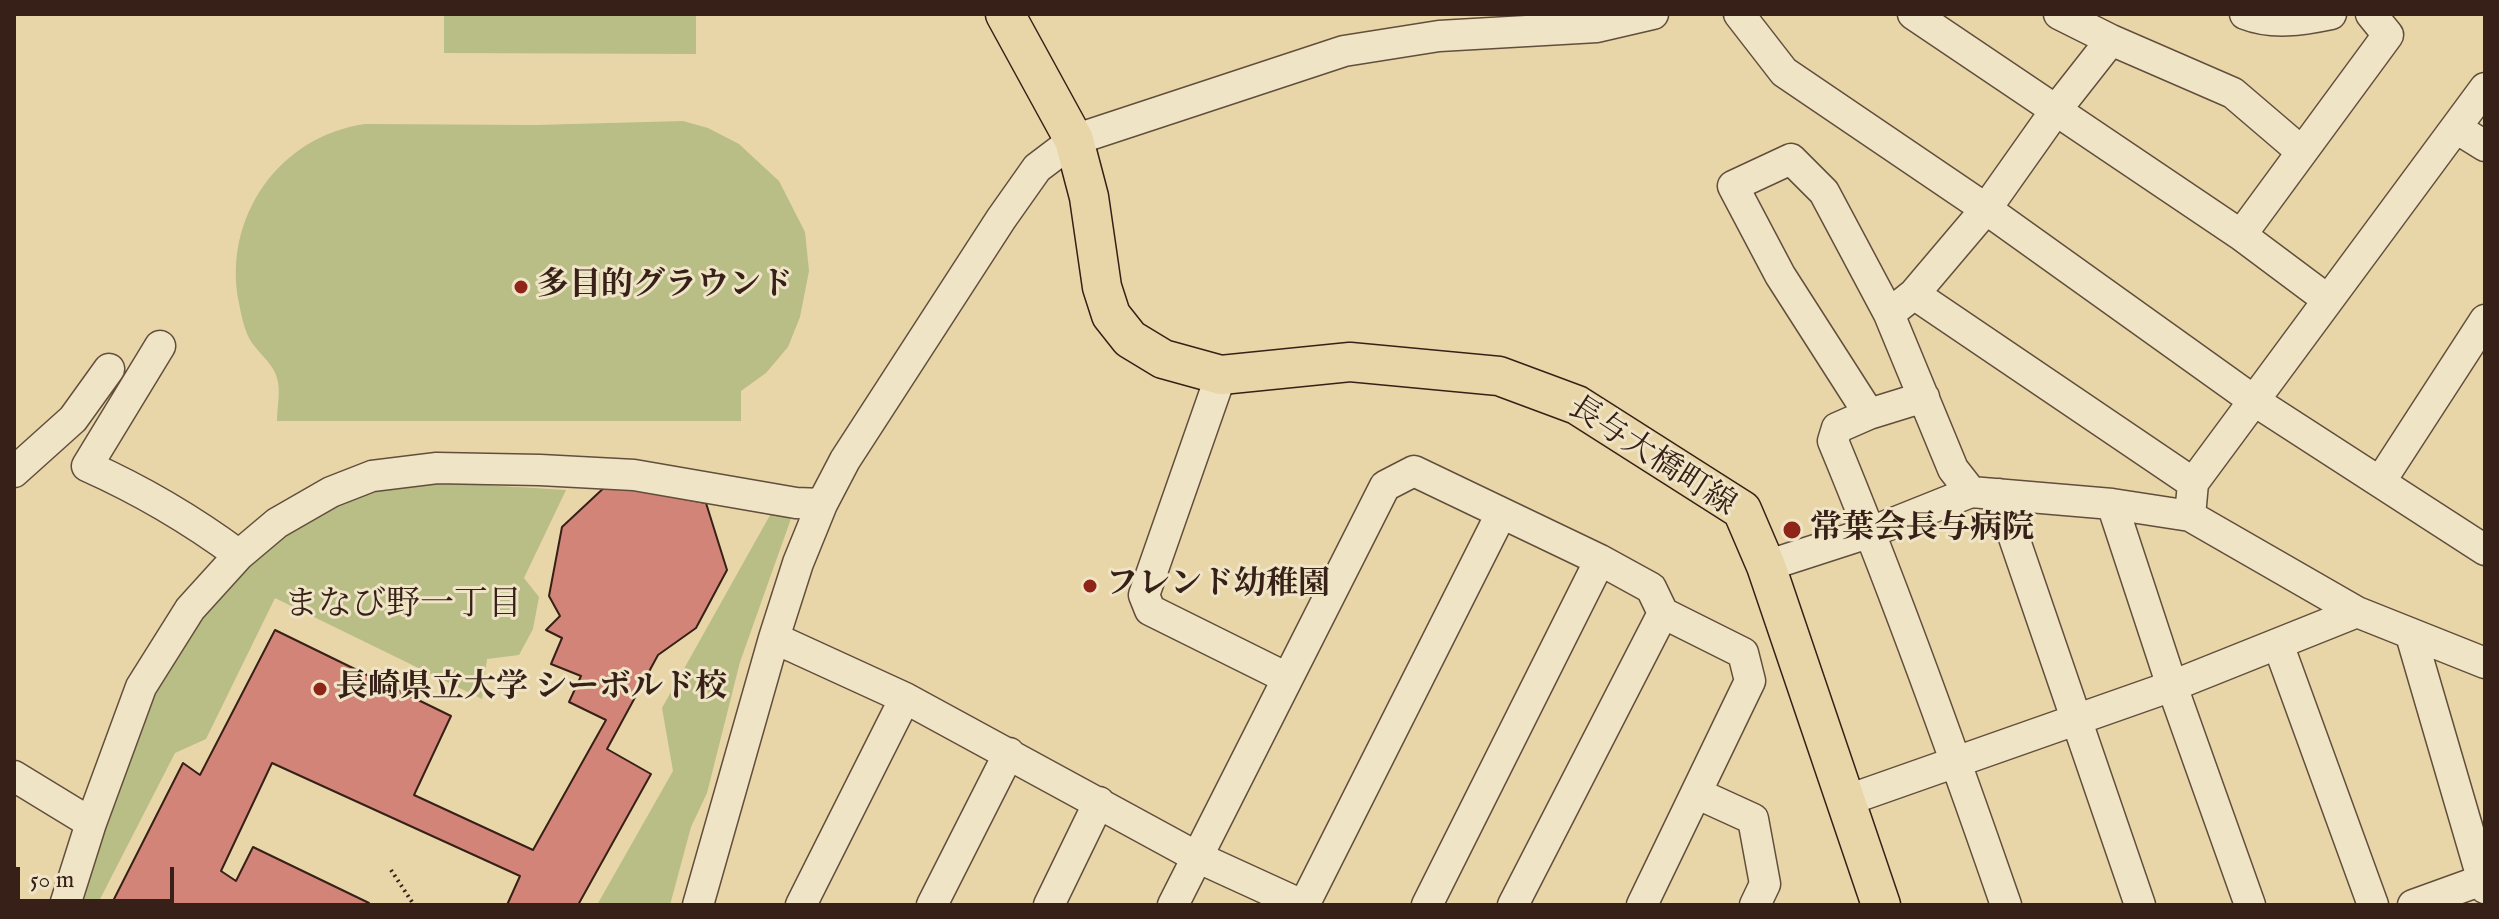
<!DOCTYPE html>
<html>
<head>
<meta charset="utf-8">
<style>
	body { margin:0 }
	#map { position:relative; width:2499px; height:919px; overflow:hidden; background:#e8d6a9; font-family:"IM FELL English",serif }
	canvas { display:block }
	.frame { position:absolute; inset:0; border:16px solid #362017; pointer-events:none }
	.scale { position:absolute; left:16px; top:867px; width:158px; height:36px; box-sizing:border-box; border:4px solid #362017; border-top:0; padding-left:10px; font-size:24px; line-height:28px; white-space:nowrap; color:#362017; -webkit-text-stroke:6px #f0e4c7; paint-order:stroke }
</style>
</head>
<body>
<div id="map">
<canvas width="2499" height="919"></canvas>
<div class="frame"></div>
<div class="scale">50 m</div>
</div>
<script>
const ctx = document.querySelector('canvas').getContext('2d');
ctx.lineJoin = 'round';
function fill(path, color) {
  ctx.fillStyle = color;
  ctx.fill(path, 'evenodd');
}
function trace(path, color, width, dash) {
  ctx.strokeStyle = color;
  ctx.lineWidth = width;
  ctx.lineCap = dash ? 'butt' : 'round';
  ctx.setLineDash(dash || []);
  ctx.stroke(path);
}
function label(font, color, halo, rows, align = 'center') {
  ctx.font = font + ' "IM FELL English","Noto Serif JP",serif';
  ctx.lineWidth = 6;
  ctx.setLineDash([]);
  ctx.textBaseline = 'middle';
  ctx.strokeStyle = halo;
  ctx.fillStyle = color;
  for (const [text, x, y, turn = 0] of rows) {
    ctx.save();
    ctx.translate(x, y);
    ctx.rotate((+turn || 0) * Math.PI / 180);
    ctx.textAlign = isNaN(turn) ? turn : align;
    if (halo) ctx.strokeText(text, 0, 0);
    ctx.fillText(text, 0, 0);
    ctx.restore();
  }
}
fill(new Path2D(`
	M 444,14 L 696,14 L 696,54 L 444,53 Z
	M 683,121 L 708,128 L 739,144 L 779,181 L 805,232 L 809,271 L 800,317 L 788,347 L 766,373 L 741,391 L 741,421 L 277,421 C 277,408 281,390 277,378 C 274,364 256,351 249,338 C 244,328 241,314 239,303 C 222,218 279,136 365,124 L 536,125 Z
	M 452,483 L 566,490 L 524,578 L 539,597 L 533,629 L 519,655 L 487,659 L 482,699 L 275,598 L 206,739 L 175,753 L 97,905 L 75,905 L 153,689 L 195,624 L 245,567 L 286,530 L 373,488 Z
	M 774,508 L 793,513 L 740,662 L 707,793 L 691,827 L 670,905 L 597,905 L 673,771 L 662,708 Z`), '#b9bd86');
const building = new Path2D(`
	M 608,484 L 706,503 L 727,570 L 696,628 L 658,655 L 607,749 L 651,774 L 578,905 L 507,905 L 520,876 L 272,763 L 221,871 L 236,881 L 253,847 L 369,903 L 368,905 L 111,905 L 183,763 L 200,775 L 275,630 L 451,716 L 414,795 L 533,850 L 606,720 L 569,702 L 581,676 L 551,664 L 562,638 L 546,630 L 560,616 L 549,596 L 562,527 Z`);
fill(building, '#d18477');
trace(building, '#362017', 2);
const minor = new Path2D(`
	M 1739,14 L 1784,72 L 1986,209 L 2253,400 L 2485,550
	M 1913,14 L 2241,235 L 2328,300
	M 2059,14 L 2111,40 L 2233,93 L 2302,152 L 2241,235
	M 2245,14 C 2273,25 2302,20 2331,14
	M 2456,128 L 2485,146
	M 2302,152 L 2388,35 L 2371,14
	M 1914,294 L 1986,209 L 2056,110 L 2111,40
	M 1889,314 L 1914,294 L 2193,483
	M 160,346 L 87,466 C 143,491 189,518 239,555
	M 1221,375 L 1144,595 L 1150,610 L 1287,678
	M 1924,397 L 1869,414 L 1780,275 L 1733,186 L 1791,159 L 1824,192 L 1889,314 L 1953,469 L 1971,492
	M 1869,414 L 1837,428 L 1833,441 C 1896,593 1952,749 2006,905
	M 14,472 L 73,419 L 109,369
	M 2380,482 L 2485,320
	M 1999,494 L 2140,905
	M 2112,504 L 2172,686 L 2250,905
	M 2190,516 L 2193,483 L 2485,88
	M 1766,566 L 1871,532 L 1971,492 L 2112,504 L 2190,516 L 2357,612 L 2485,663
	M 2411,635 L 2485,888
	M 774,638 L 905,698 L 1197,857 L 1302,905
	M 2278,644 L 2373,905
	M 14,776 L 91,823
	M 1696,793 L 1753,819 L 1765,884 L 1755,905
	M 1845,801 L 2172,686 L 2357,612
	M 65,905 L 91,823 L 141,687 L 190,609 L 239,555 L 277,523 L 331,492 L 372,476 L 437,468 L 540,470 L 634,475 L 796,503 L 822,504
	M 698,905 L 774,638 L 798,563 L 822,504 L 845,460 L 1001,219 L 1037,168 L 1074,140 L 1344,51 L 1439,36 L 1597,27 L 1653,14
	M 801,905 L 905,698
	M 932,905 L 1009,753
	M 1049,905 L 1099,802
	M 1173,905 L 1385,486 L 1414,471 L 1600,560 L 1651,588 L 1663,613 L 1743,653 L 1750,681 L 1642,905
	M 1304,905 L 1501,514
	M 1427,905 L 1600,560
	M 1513,905 L 1663,613
	M 2413,905 L 2485,879`);
const major = new Path2D(`
	M 1005,14 L 1074,140 L 1089,197 L 1102,287 L 1111,315 L 1130,339 L 1163,359 L 1221,375 L 1350,362 L 1499,376 L 1577,405 L 1742,510 L 1766,566 L 1881,905`);
trace(minor, '#624e3c', 33);
trace(major, '#362017', 41);
trace(new Path2D(`
	M 391,870 L 414,905`), '#362017', 4, [2, 4]);
trace(minor, '#f0e4c7', 30);
trace(major, '#e8d6a9', 38);
for (const [x, y, r, color] of [
	[521,287,8,"#8f2418"],
	[1792,530,10,"#8f2418"],
	[1090,586,8,"#8f2418"],
	[320,689,8,"#8f2418"]
]) {
  const dot = new Path2D();
  dot.arc(x, y, r, 0, 2 * Math.PI);
  ctx.fillStyle = color;
  ctx.fill(dot);
  trace(dot, '#f0e4c7', 3);
}
label('bold 32px', '#362017', '#f0e4c7', [
	["多目的グラウンド",537,287],
	["常葉会長与病院",1810,530],
	["フレンド幼稚園",1106,586],
	["長崎県立大学 シーボルド校",336,689]
], 'left');
label('32px', '#362017', '#f0e4c7', [
	["長与大橋町線",1651,458,33]
]);
label('34px', '#362017', '#f0e4c7', [
	["まなび野一丁目",403,607]
]);
</script>
</body>
</html>
